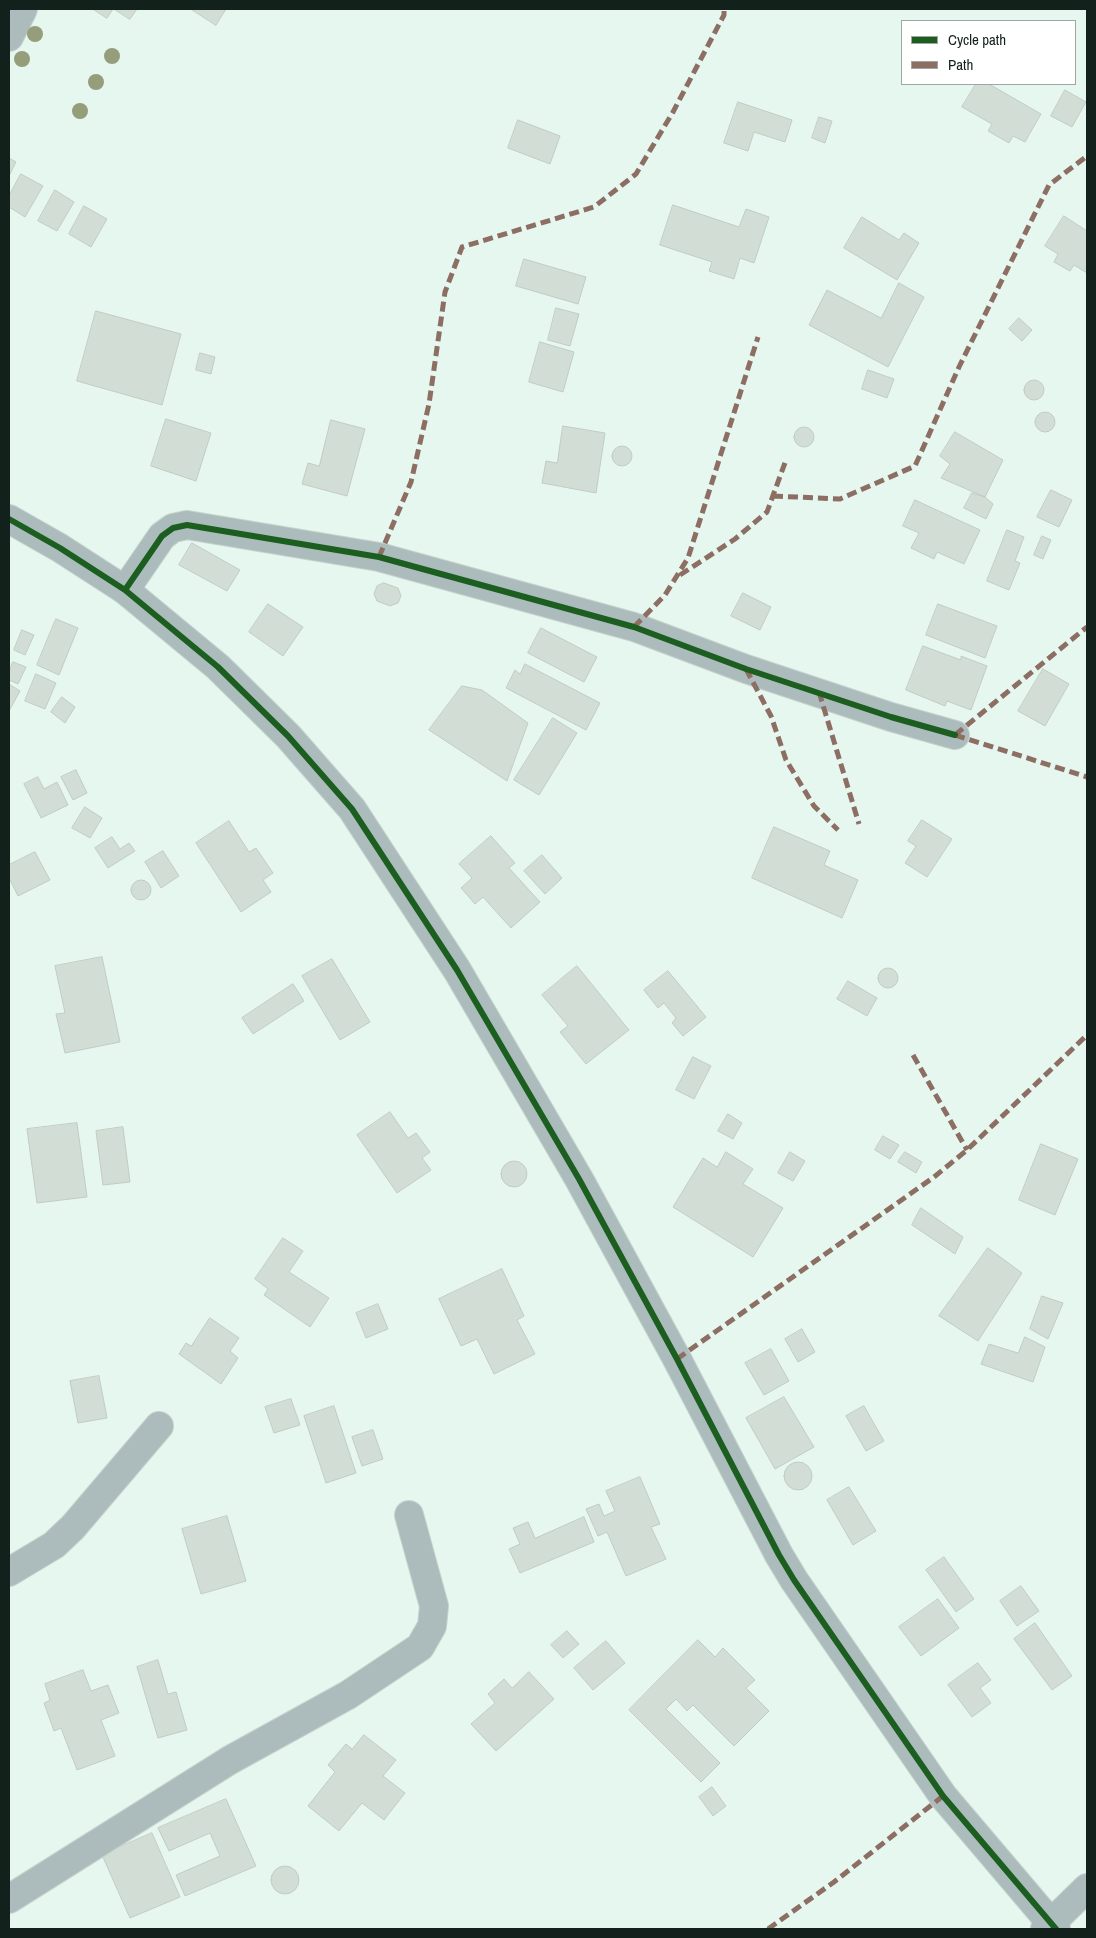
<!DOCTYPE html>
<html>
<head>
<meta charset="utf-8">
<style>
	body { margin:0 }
	#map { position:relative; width:1096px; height:1938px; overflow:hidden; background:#e6f7f0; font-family:"Archivo Narrow",sans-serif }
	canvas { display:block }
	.frame { position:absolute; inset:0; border:10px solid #12211b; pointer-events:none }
	.legend { position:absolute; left:901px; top:20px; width:175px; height:65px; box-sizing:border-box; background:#fff; border:1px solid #a0a6a4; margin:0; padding:6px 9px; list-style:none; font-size:15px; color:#12211b }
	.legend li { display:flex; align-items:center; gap:10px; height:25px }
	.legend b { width:25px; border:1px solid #a0a6a4 }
</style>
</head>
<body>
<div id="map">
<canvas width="1096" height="1938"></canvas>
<div class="frame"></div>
<ul class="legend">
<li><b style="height:6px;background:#1b5e20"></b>Cycle path</li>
<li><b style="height:6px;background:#8d6e63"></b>Path</li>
</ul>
</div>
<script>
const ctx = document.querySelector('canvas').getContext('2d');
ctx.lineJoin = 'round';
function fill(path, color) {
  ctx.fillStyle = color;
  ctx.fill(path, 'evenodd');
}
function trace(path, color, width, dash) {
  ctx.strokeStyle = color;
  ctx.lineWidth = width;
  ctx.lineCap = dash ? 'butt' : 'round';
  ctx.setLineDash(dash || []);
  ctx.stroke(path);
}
const building = new Path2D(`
	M 93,9 L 113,9 L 107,18 Z
	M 114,9 L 137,9 L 130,19 Z
	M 191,9 L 226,9 L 216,25 Z
	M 976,84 L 989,84 L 1041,114 L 1025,142 L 1013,136 L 1009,143 L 988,131 L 992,124 L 962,107 Z
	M 1065,90 L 1086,102 L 1072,127 L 1051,116 Z
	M 738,102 L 792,120 L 785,142 L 754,132 L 748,151 L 724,143 Z
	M 819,117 L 832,121 L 825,143 L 812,138 Z
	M 518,120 L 560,136 L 550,164 L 508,148 Z
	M 9,158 L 16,162 L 9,176 Z
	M 21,174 L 43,186 L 25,217 L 9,207 L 9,196 Z
	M 55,190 L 74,202 L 57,231 L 38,221 Z
	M 673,205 L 739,227 L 746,209 L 769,217 L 754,263 L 740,258 L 734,279 L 709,271 L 712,262 L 660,245 Z
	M 84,206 L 107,219 L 91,247 L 69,234 Z
	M 1064,216 L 1087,231 L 1087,273 L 1074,265 L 1070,271 L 1054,262 L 1058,254 L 1045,246 Z
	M 862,217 L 899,240 L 904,233 L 919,243 L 897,280 L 844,248 Z
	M 524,259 L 586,277 L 578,304 L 516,286 Z
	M 899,283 L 924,297 L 888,367 L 809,325 L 827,290 L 881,318 Z
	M 556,308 L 579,314 L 570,346 L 548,340 Z
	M 96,311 L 181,334 L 162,405 L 77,381 Z
	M 1019,318 L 1032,330 L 1022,341 L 1009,329 Z
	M 540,342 L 574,352 L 563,392 L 529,382 Z
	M 200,353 L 215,357 L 211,374 L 196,370 Z
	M 868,370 L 894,379 L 887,398 L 862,389 Z
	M1024 390a10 10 0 1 1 20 0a10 10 0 1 1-20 0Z
	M1035 422a10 10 0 1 1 20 0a10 10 0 1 1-20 0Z
	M 166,419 L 211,433 L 196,481 L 151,466 Z
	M 331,420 L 365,429 L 347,496 L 302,484 L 308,463 L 319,466 Z
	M 563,426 L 605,433 L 596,493 L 542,483 L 546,461 L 557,463 Z
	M794 437a10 10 0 1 1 20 0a10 10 0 1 1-20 0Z
	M 955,432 L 1003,460 L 985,497 L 941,478 L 950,464 L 940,456 Z
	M612 456a10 10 0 1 1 20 0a10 10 0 1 1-20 0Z
	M 1051,490 L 1072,500 L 1059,527 L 1037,517 Z
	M 972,493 L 985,497 L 993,504 L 986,519 L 964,508 Z
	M 915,500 L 980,530 L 964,564 L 937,552 L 934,559 L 911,548 L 919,533 L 903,526 Z
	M 1007,530 L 1024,537 L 1015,561 L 1020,563 L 1009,590 L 987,581 Z
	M 1042,536 L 1051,540 L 1043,559 L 1034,555 Z
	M 192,543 L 240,570 L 227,591 L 179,565 Z
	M 384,583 L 398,588 L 401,596 L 398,603 L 390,606 L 377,601 L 374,594 L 377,586 Z
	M 743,593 L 771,607 L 760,630 L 731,616 Z
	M 268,604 L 303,627 L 283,656 L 249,632 Z
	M 938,604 L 997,626 L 985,658 L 926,635 Z
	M 56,619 L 78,628 L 59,675 L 37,665 Z
	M 541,628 L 597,657 L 584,682 L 528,653 Z
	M 22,630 L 34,635 L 25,655 L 14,650 Z
	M 923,646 L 961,660 L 961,656 L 987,666 L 971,710 L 947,701 L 945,706 L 906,690 Z
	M 13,662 L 26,667 L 18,684 L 9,680 L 9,672 Z
	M 525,664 L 600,703 L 586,730 L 506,688 L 515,670 L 520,674 Z
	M 1043,669 L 1069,684 L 1045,726 L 1018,711 Z
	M 36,674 L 56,683 L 45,709 L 25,701 Z
	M 9,684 L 20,691 L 9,711 Z
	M 462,686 L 482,690 L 528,723 L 507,781 L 429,730 Z
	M 62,697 L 75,707 L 65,723 L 51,712 Z
	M 553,718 L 577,733 L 539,795 L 514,780 Z
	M 76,770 L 87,793 L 73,800 L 61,777 Z
	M 38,777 L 44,789 L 57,782 L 68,805 L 41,818 L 24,784 Z
	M 85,807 L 102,818 L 90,838 L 72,828 Z
	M 922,820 L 952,839 L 927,877 L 905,863 L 916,846 L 908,841 Z
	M 229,821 L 249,852 L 256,848 L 273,873 L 263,880 L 271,892 L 241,912 L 196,843 Z
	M 774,827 L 830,851 L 824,865 L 858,880 L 842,918 L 752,878 Z
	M 491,836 L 515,863 L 509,868 L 540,902 L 511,928 L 483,897 L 475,904 L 461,888 L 472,878 L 459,864 Z
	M 112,837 L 120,849 L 129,843 L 135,851 L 108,868 L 95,848 Z
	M 163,851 L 179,876 L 161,888 L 145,862 Z
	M 35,852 L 50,880 L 18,896 L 9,878 L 9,865 Z
	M 542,855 L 562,878 L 545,894 L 524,871 Z
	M131 890a10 10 0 1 1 20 0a10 10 0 1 1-20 0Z
	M 102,957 L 120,1042 L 65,1053 L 56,1014 L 65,1013 L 55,966 Z
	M 332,959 L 370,1022 L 340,1040 L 302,976 Z
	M 577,966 L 629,1030 L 586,1064 L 560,1032 L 568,1026 L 542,995 Z
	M878 978a10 10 0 1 1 20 0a10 10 0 1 1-20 0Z
	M 668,971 L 706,1017 L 683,1036 L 672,1023 L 676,1018 L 664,1003 L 658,1008 L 644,990 Z
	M 848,981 L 877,998 L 867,1016 L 837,999 Z
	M 293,984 L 304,1001 L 253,1034 L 242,1018 Z
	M 693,1057 L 711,1066 L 694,1099 L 676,1090 Z
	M 390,1112 L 408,1138 L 416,1133 L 430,1152 L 422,1158 L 431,1170 L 397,1193 L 357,1135 Z
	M 728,1114 L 742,1123 L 733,1139 L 718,1131 Z
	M 77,1123 L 87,1197 L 37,1203 L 27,1129 Z
	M 123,1127 L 130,1182 L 103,1185 L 96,1131 Z
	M 883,1136 L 899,1145 L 890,1159 L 875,1150 Z
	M 1041,1144 L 1078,1159 L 1055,1215 L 1019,1200 Z
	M 726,1152 L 753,1169 L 743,1184 L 783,1208 L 753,1257 L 673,1207 L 703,1158 L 717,1167 Z
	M 790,1152 L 805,1161 L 793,1181 L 778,1173 Z
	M 905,1152 L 922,1162 L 916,1173 L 898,1162 Z
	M501 1174a13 13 0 1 1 26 0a13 13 0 1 1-26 0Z
	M 921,1208 L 963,1237 L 955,1254 L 912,1225 Z
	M 283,1238 L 303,1251 L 289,1272 L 329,1298 L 310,1327 L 264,1295 L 268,1289 L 255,1279 Z
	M 988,1248 L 1022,1273 L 978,1341 L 939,1316 Z
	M 502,1269 L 524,1316 L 517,1320 L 535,1354 L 494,1374 L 477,1339 L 461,1346 L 439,1299 Z
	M 1042,1296 L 1063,1303 L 1048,1339 L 1030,1329 Z
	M 378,1304 L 388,1329 L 366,1338 L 356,1313 Z
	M 210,1318 L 239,1338 L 230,1351 L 238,1358 L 221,1384 L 179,1354 L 186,1343 L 191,1346 Z
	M 802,1329 L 815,1352 L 798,1362 L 785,1339 Z
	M 1025,1337 L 1045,1347 L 1033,1382 L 981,1364 L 989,1344 L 1018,1353 Z
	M 771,1349 L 789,1381 L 764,1395 L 745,1363 Z
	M 99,1376 L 107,1418 L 78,1423 L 70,1381 Z
	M 784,1397 L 814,1447 L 775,1469 L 746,1418 Z
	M 291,1399 L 300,1425 L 274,1433 L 265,1407 Z
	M 334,1406 L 356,1473 L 326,1483 L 304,1416 Z
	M 864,1406 L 884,1441 L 866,1451 L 846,1416 Z
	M 373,1430 L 383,1459 L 362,1466 L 352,1437 Z
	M784 1476a14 14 0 1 1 28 0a14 14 0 1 1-28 0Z
	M 640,1477 L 660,1524 L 651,1527 L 666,1559 L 626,1576 L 607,1532 L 598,1536 L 586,1509 L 599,1504 L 604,1516 L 615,1511 L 606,1491 Z
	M 849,1487 L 876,1531 L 853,1545 L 827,1500 Z
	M 227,1516 L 246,1581 L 201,1594 L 182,1529 Z
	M 584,1517 L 594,1542 L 520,1573 L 509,1549 L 520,1544 L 513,1528 L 528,1522 L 535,1538 Z
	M 944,1557 L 974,1599 L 956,1612 L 926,1570 Z
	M 1021,1586 L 1039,1611 L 1017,1626 L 1000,1601 Z
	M 938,1599 L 959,1628 L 921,1656 L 899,1627 Z
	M 1035,1623 L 1072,1676 L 1052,1690 L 1014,1639 Z
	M 567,1631 L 579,1644 L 563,1658 L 551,1645 Z
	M 698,1640 L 715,1657 L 723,1648 L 755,1680 L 746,1688 L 769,1711 L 734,1746 L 693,1705 L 687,1711 L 676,1699 L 666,1709 L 720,1763 L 701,1782 L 629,1710 Z
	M 606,1641 L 625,1663 L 593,1690 L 574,1668 Z
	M 158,1660 L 168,1694 L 176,1692 L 187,1730 L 158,1738 L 137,1667 Z
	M 978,1663 L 991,1680 L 980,1688 L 991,1703 L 972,1717 L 948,1685 Z
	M 83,1670 L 91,1691 L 108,1685 L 119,1713 L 101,1720 L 115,1756 L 77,1770 L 61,1728 L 54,1731 L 44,1703 L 50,1700 L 45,1684 Z
	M 529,1672 L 554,1699 L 496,1751 L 471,1724 L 495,1703 L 488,1694 L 504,1679 L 512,1688 Z
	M 364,1735 L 396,1760 L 383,1776 L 405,1793 L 384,1820 L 362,1803 L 339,1831 L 308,1806 L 335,1772 L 328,1765 L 346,1744 L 352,1749 Z
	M 712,1787 L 726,1806 L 713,1816 L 699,1797 Z
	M 226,1799 L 256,1866 L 185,1896 L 176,1875 L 220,1856 L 210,1833 L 169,1851 L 158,1828 Z
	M 152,1833 L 180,1897 L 130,1918 L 102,1855 Z
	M271 1880a14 14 0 1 1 28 0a14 14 0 1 1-28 0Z`);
fill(building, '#d1ddd5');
trace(building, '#c0ccc3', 1);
const minor = new Path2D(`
	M 9,37 L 23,9
	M 125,590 L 162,536 L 173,528 L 187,525 L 379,557 L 634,627 L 746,669 L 891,717 L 955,735
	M 9,1572 L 54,1545 L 73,1527 L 159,1426
	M 9,1899 L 230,1760 L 348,1695 L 420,1647 L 432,1626 L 434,1606 L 409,1515
	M 1045,1929 L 1087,1888`);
const tertiary = new Path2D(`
	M 9,519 L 60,548 L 125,590 L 218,667 L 288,736 L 352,809 L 457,970 L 579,1179 L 677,1359 L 779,1555 L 794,1580 L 943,1796 L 1056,1929`);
trace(minor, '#c6d3cd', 30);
trace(tertiary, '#c6d3cd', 30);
trace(minor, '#acbcbc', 28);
trace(tertiary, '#acbcbc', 28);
trace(new Path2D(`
	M 773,496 L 840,499 L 915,466 L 959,367 L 1049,185 L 1087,156
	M 379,557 L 411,482 L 429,404 L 445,292 L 462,247 L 594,207 L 636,174 L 673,112 L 724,15 L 724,9
	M 680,575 L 735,539 L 767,512 L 786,460
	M 634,627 L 665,595 L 688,558 L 758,337
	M 746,669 L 771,716 L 786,760 L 814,806 L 838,830
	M 819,692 L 859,824
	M 955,735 L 1087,627
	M 955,735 L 1087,777
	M 913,1055 L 967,1150
	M 677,1359 L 934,1177 L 967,1150 L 1087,1035
	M 768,1929 L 834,1882 L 943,1796`), '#8d6e63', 5, [10, 5]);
trace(new Path2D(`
	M 9,519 L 60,548 L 125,590 L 218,667 L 288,736 L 352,809 L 457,970 L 579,1179 L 677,1359 L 779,1555 L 794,1580 L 943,1796 L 1056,1929
	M 125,590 L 162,536 L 173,528 L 187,525 L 379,557 L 634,627 L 746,669 L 891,717 L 955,735`), '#1b5e20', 6);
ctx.fillStyle = '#969d7a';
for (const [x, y] of [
	[35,34],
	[112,56],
	[22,59],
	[96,82],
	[80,111]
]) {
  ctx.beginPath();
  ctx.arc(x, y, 8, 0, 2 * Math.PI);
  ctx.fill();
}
</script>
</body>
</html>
